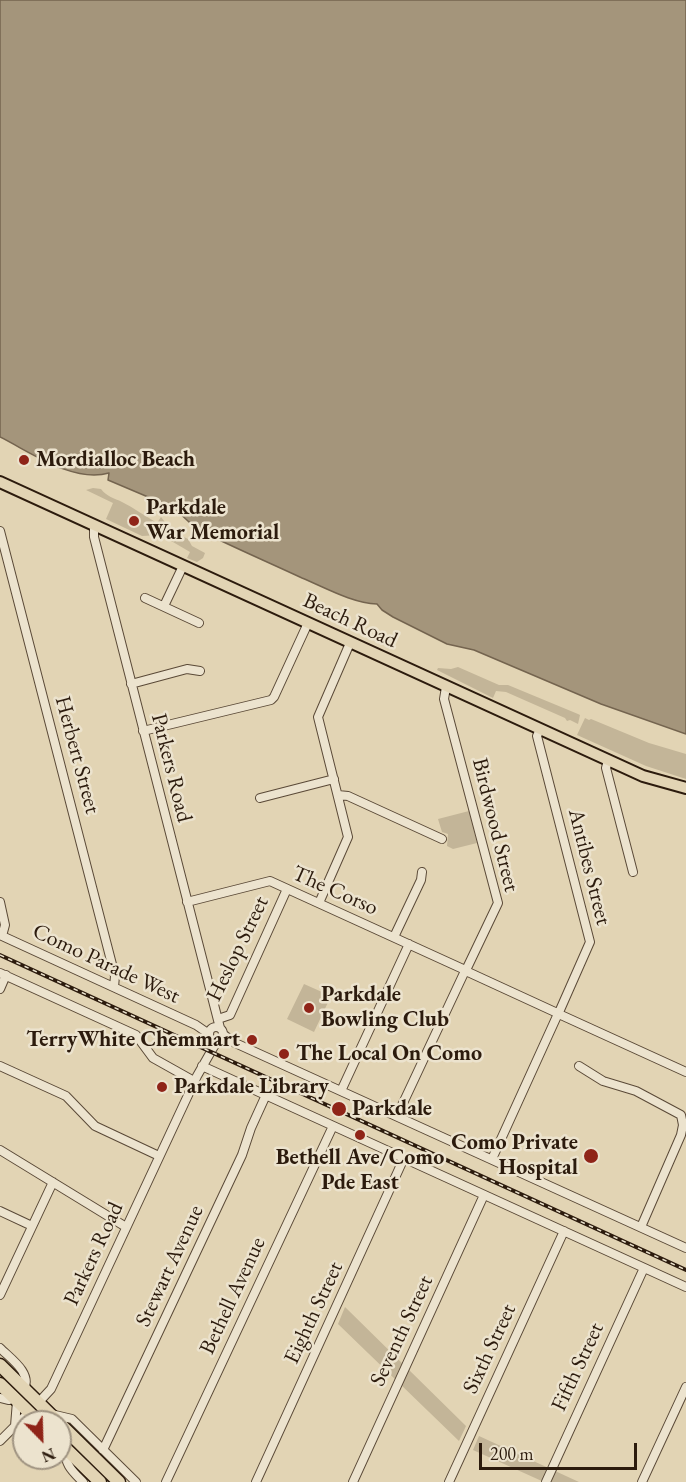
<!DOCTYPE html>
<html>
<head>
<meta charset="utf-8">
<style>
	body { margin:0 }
	#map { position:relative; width:686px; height:1482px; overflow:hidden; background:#e2d4b4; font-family:"EB Garamond",serif }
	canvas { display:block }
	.north { position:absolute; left:12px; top:1410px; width:60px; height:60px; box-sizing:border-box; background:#ece3ce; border:2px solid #9f9381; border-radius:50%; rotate:157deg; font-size:16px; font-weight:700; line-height:24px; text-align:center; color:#2c1b0d }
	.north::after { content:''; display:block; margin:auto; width:21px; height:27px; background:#8f2418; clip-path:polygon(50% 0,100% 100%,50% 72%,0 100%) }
	.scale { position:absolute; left:479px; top:1443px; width:158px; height:27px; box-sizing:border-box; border:3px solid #2c1b0d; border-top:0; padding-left:8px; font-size:18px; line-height:21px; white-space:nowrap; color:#2c1b0d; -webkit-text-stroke:4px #ece3ce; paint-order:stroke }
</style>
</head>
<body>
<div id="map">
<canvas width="686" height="1482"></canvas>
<div class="north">N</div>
<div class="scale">200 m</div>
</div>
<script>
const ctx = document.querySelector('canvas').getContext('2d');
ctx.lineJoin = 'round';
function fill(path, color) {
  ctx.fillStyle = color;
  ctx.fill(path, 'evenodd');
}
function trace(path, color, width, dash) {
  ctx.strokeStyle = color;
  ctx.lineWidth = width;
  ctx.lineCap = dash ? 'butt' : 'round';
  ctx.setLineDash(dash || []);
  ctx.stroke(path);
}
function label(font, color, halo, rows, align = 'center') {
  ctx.font = font + ' "EB Garamond",serif';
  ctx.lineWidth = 5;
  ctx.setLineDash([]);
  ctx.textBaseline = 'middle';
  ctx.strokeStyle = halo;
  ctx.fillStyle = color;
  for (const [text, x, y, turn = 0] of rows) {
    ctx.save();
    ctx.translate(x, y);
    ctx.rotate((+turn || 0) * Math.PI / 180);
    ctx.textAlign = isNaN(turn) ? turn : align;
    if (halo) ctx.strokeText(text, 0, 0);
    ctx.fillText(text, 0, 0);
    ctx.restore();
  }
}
fill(new Path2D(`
	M 93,488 L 101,489 C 107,497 114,498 122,502 C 134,508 145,516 157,523 L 161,517 C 168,527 177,534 188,539 L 192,546 L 205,553 L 203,558 L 197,562 L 187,558 L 190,552 L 161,535 L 142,536 L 106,519 L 113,503 L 86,490 Z
	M 458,667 L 499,685 L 508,685 L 578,714 L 580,715 L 578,724 L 570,720 L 567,721 L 565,718 L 506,692 L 496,691 L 493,698 L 437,670 L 438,668 L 451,669 Z
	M 585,718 L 589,720 L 591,719 L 649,743 L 686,754 L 686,779 L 646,766 L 577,735 Z
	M 469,811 L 477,843 L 453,849 L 447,846 L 448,834 L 442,832 L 438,819 Z
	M 304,984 L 331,996 L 314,1032 L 287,1019 Z
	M 345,1307 L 466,1426 L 459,1441 L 338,1324 Z
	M 479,1436 L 579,1482 L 544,1482 L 473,1450 Z`), '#c3b598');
const water = new Path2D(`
	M 0,0 L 686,0 L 686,734 L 601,704 L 474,650 L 447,644 L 393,617 L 382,610 L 377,604 C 352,603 326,588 302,578 C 272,564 242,551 213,537 L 209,532 L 189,522 L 174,508 L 108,480 L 109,473 C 73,483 32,453 0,437 Z`);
fill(water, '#a4957b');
trace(water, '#74644f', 1.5);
const minor = new Path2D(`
	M 94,525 L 94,537 L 220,1028
	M 0,531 L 115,976 L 114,987
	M 145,598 L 199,623
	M 164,606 L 183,566
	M 131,684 L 187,669 L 200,671
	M 446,687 L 444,699 L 498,903 L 467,968
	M 540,729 L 537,736 L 590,942 L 560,1010
	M 143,731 L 271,700 L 274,697 L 308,623
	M 608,760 L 606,768 L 633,872
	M 338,795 L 348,796 L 442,839
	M 260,798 L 334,779
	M 0,902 L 5,925 L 2,936
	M 187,902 L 270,881 L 463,969
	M 319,903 L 348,837 L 318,717 L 350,643
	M 0,935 L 196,1025 L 209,1034
	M 394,937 L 421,880 L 422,872
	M 468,972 L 555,1012
	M 0,973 L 136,1035 L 153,1058 L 194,1081
	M 0,989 L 6,975
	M 561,1015 L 686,1072
	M 218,1019 L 230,1015 L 287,889
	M209 1034a7 7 0 1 1 14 0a7 7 0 1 1-14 0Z
	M 223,1034 L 233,1042 L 686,1248
	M 0,1066 L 66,1096 L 95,1126 L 159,1156
	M 202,1066 L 686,1287
	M 579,1066 L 603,1081 L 636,1091 L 681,1115 L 683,1125 L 681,1135 L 641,1227
	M 341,1091 L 409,944
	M 397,1116 L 464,973
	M 0,1150 L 126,1227
	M 492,1159 L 557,1016
	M 0,1211 L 32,1226
	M 0,1295 L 53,1182
	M 0,1348 C 11,1359 32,1373 24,1389
	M 0,1398 L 9,1400 L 14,1398
	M 38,1403 L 51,1389 L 197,1076 L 217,1041
	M 51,1414 L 72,1419 L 136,1482
	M 15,1426 L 17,1401
	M 0,1441 L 29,1412
	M 65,1447 C 64,1464 72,1471 83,1482
	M 103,1450 L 242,1155 L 251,1128 L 266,1095
	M 166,1482 L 333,1126
	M 256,1482 L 404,1158
	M 353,1482 L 484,1195
	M 449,1482 L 564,1231
	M 546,1482 L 644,1268
	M 642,1482 L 686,1387`);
const major = new Path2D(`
	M 0,482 L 643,776 L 686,788`);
const highway = new Path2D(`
	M 0,1365 L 58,1422
	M 0,1384 L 39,1422
	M 60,1424 L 119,1482
	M 60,1443 L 100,1482`);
trace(minor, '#5a4937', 10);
trace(major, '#2c1b0d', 14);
trace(highway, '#2c1b0d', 15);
trace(minor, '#ece3ce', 8);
trace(major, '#e2d4b4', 10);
trace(highway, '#e2d4b4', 12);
const rail = new Path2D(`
	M 0,955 L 686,1270`);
trace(rail, '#2c1b0d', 4);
trace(rail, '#ece3ce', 1.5, [4.5]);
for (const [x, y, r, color] of [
	[24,460,6,"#8f2418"],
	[134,521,6,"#8f2418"],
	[309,1008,6,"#8f2418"],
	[252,1040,6,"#8f2418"],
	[284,1054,6,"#8f2418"],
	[162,1087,6,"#8f2418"],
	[339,1109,8,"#8f2418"],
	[360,1135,6,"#8f2418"],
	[591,1156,8,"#8f2418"]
]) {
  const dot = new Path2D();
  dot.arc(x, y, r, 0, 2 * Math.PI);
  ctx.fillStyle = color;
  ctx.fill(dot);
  trace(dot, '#ece3ce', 2);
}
label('bold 22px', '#2c1b0d', '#ece3ce', [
	["Mordialloc Beach",36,460],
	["Parkdale",146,508],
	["War Memorial",146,533],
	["Parkdale",321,995],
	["Bowling Club",321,1020],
	["TerryWhite Chemmart",240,1040,"right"],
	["The Local On Como",296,1054],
	["Parkdale Library",174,1087],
	["Parkdale",352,1109],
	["Como Private",578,1143,"right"],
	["Hospital",578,1168,"right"],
	["Bethell Ave/Como",360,1158,"center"],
	["Pde East",360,1183,"center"]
], 'left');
label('22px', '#2c1b0d', '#ece3ce', [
	["Beach Road",350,621,25],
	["Herbert Street",77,755,75],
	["Parkers Road",171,768,76],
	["Birdwood Street",495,825,76],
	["Antibes Street",589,867,76],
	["The Corso",335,891,24],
	["Heslop Street",238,949,-64],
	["Como Parade West",106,964,25],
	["Parkers Road",94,1254,-65],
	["Stewart Avenue",170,1266,-65],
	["Bethell Avenue",233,1296,-65],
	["Eighth Street",314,1313,-65],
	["Seventh Street",402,1331,-65],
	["Sixth Street",490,1349,-65],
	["Fifth Street",578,1367,-65]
]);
</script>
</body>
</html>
